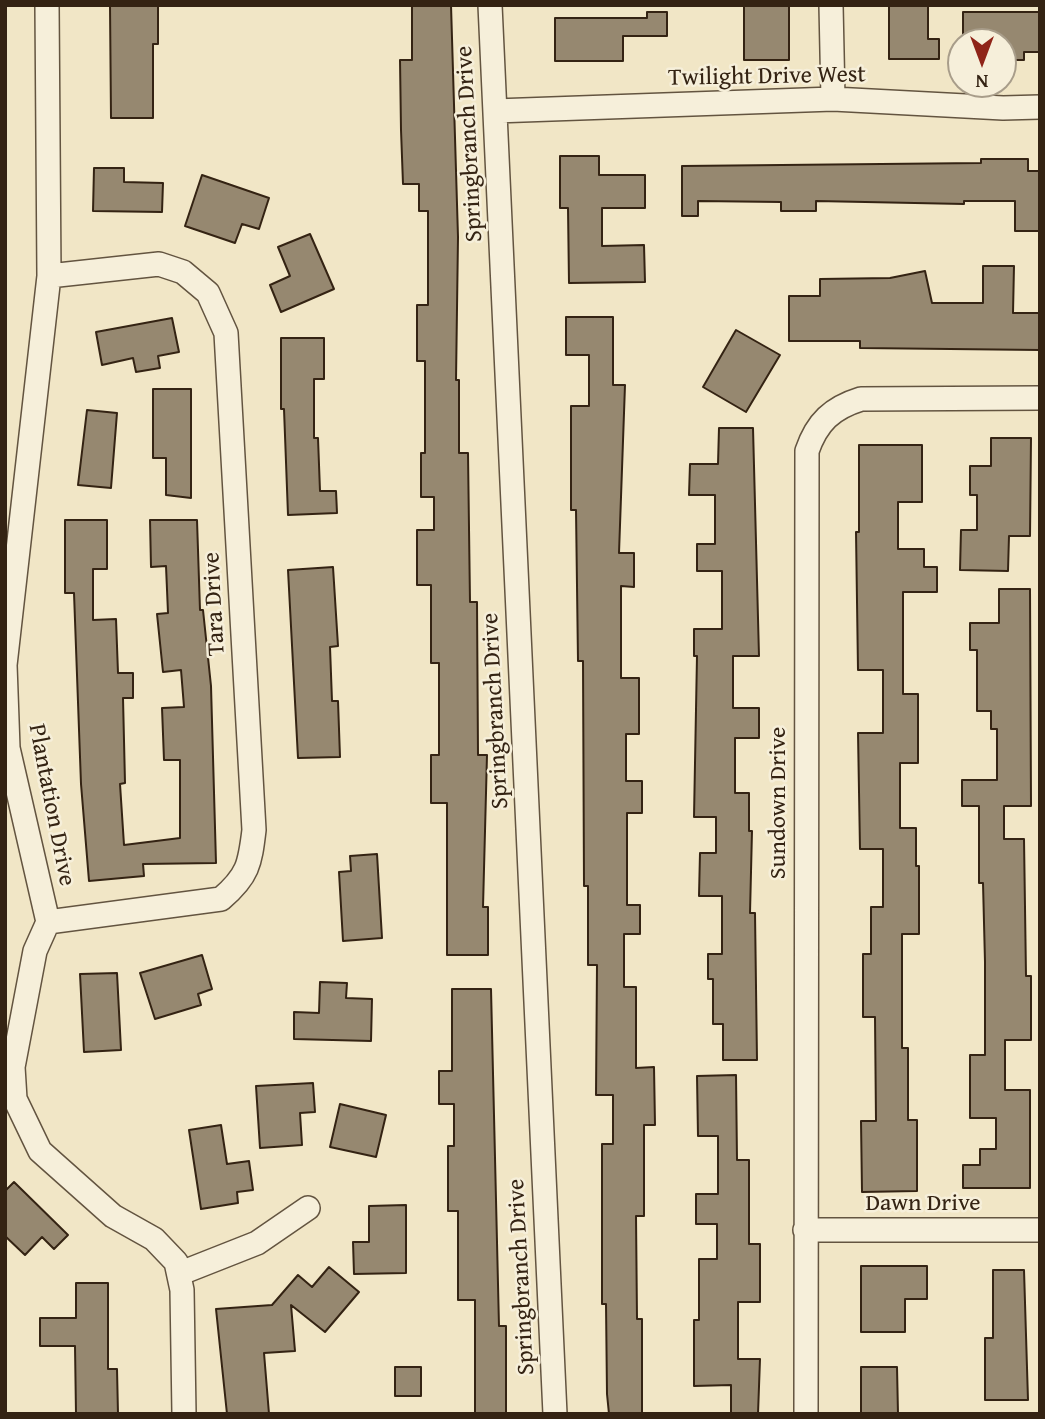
<!DOCTYPE html>
<html>
<head>
<meta charset="utf-8">
<style>
	body { margin:0 }
	#map { position:relative; width:1045px; height:1419px; overflow:hidden; background:#f1e6c6; font-family:"Gentium Book Plus",serif }
	canvas { display:block }
	.frame { position:absolute; inset:0; border:7px solid #342313; pointer-events:none }
	.north { position:absolute; left:947px; top:28px; width:70px; height:70px; box-sizing:border-box; background:#f6efda; border:2px solid #a89d8a; border-radius:50%; rotate:180deg; font-size:19px; font-weight:700; line-height:28px; text-align:center; color:#342313 }
	.north::after { content:''; display:block; margin:auto; width:24px; height:32px; background:#8f2418; clip-path:polygon(50% 0,100% 100%,50% 72%,0 100%) }
</style>
</head>
<body>
<div id="map">
<canvas width="1045" height="1419"></canvas>
<div class="frame"></div>
<div class="north">N</div>
</div>
<script>
const ctx = document.querySelector('canvas').getContext('2d');
ctx.lineJoin = 'round';
function fill(path, color) {
  ctx.fillStyle = color;
  ctx.fill(path, 'evenodd');
}
function trace(path, color, width, dash) {
  ctx.strokeStyle = color;
  ctx.lineWidth = width;
  ctx.lineCap = dash ? 'butt' : 'round';
  ctx.setLineDash(dash || []);
  ctx.stroke(path);
}
function label(font, color, halo, rows, align = 'center') {
  ctx.font = font + ' "Gentium Book Plus",serif';
  ctx.lineWidth = 5;
  ctx.setLineDash([]);
  ctx.textBaseline = 'middle';
  ctx.strokeStyle = halo;
  ctx.fillStyle = color;
  for (const [text, x, y, turn = 0] of rows) {
    ctx.save();
    ctx.translate(x, y);
    ctx.rotate((+turn || 0) * Math.PI / 180);
    ctx.textAlign = isNaN(turn) ? turn : align;
    if (halo) ctx.strokeText(text, 0, 0);
    ctx.fillText(text, 0, 0);
    ctx.restore();
  }
}
const building = new Path2D(`
	M 110,5 L 158,5 L 158,44 L 153,44 L 153,118 L 111,118 Z
	M 412,5 L 451,5 L 458,237 L 456,380 L 459,380 L 459,453 L 468,453 L 470,602 L 477,602 L 478,755 L 487,755 L 483,907 L 488,907 L 488,955 L 447,955 L 447,803 L 431,803 L 431,755 L 439,755 L 439,663 L 431,663 L 431,585 L 417,585 L 417,530 L 434,530 L 434,497 L 421,497 L 421,453 L 425,453 L 425,361 L 417,361 L 417,305 L 428,305 L 428,211 L 419,211 L 419,184 L 403,184 L 401,130 L 400,60 L 412,60 Z
	M 744,5 L 789,5 L 789,60 L 744,60 Z
	M 889,5 L 928,5 L 928,39 L 939,39 L 939,59 L 889,59 Z
	M 647,12 L 667,12 L 667,36 L 623,36 L 623,61 L 555,61 L 555,18 L 647,18 Z
	M 963,12 L 1040,12 L 1040,52 L 1024,52 L 1024,60 L 1003,60 L 1003,42 L 963,42 Z
	M 560,156 L 599,156 L 599,175 L 645,175 L 645,208 L 602,208 L 602,246 L 644,245 L 645,282 L 569,283 L 568,208 L 560,208 Z
	M 981,159 L 1028,159 L 1028,171 L 1040,171 L 1040,231 L 1015,231 L 1015,201 L 964,201 L 964,204 L 816,201 L 816,211 L 781,211 L 781,202 L 698,201 L 698,216 L 682,216 L 682,166 L 981,163 Z
	M 94,168 L 124,168 L 124,182 L 163,183 L 162,212 L 93,211 Z
	M 202,175 L 269,198 L 259,229 L 242,224 L 235,243 L 185,226 Z
	M 310,234 L 334,289 L 281,312 L 270,285 L 290,276 L 278,247 Z
	M 983,266 L 1014,266 L 1013,313 L 1040,313 L 1040,350 L 860,348 L 860,341 L 789,341 L 789,296 L 820,296 L 820,279 L 890,278 L 925,271 L 932,303 L 983,303 Z
	M 566,317 L 613,317 L 613,385 L 625,385 L 619,553 L 634,553 L 634,587 L 621,586 L 621,678 L 639,678 L 639,734 L 626,734 L 626,781 L 642,781 L 642,813 L 627,813 L 627,905 L 640,905 L 640,934 L 624,934 L 624,987 L 636,987 L 636,1068 L 654,1067 L 655,1125 L 644,1125 L 644,1216 L 636,1216 L 637,1319 L 642,1319 L 642,1414 L 609,1414 L 607,1394 L 606,1304 L 602,1304 L 602,1144 L 613,1144 L 613,1095 L 596,1095 L 597,965 L 588,965 L 588,886 L 584,886 L 583,661 L 578,661 L 576,510 L 571,510 L 571,406 L 589,406 L 589,355 L 566,355 Z
	M 172,318 L 179,352 L 158,356 L 160,368 L 136,372 L 133,358 L 102,365 L 96,332 Z
	M 736,330 L 780,355 L 746,412 L 703,387 Z
	M 281,338 L 324,338 L 324,379 L 314,379 L 314,438 L 318,438 L 320,491 L 336,491 L 337,513 L 288,515 L 284,409 L 281,409 Z
	M 153,389 L 191,389 L 191,498 L 166,495 L 166,458 L 153,458 Z
	M 87,410 L 117,413 L 111,488 L 78,485 Z
	M 719,428 L 753,428 L 759,656 L 733,656 L 733,708 L 759,708 L 759,738 L 735,738 L 735,793 L 749,793 L 749,831 L 752,831 L 750,913 L 755,913 L 757,1060 L 723,1060 L 723,1024 L 713,1024 L 713,979 L 708,979 L 708,954 L 722,954 L 722,896 L 699,896 L 700,853 L 716,853 L 716,817 L 694,817 L 697,656 L 694,656 L 694,629 L 722,629 L 722,571 L 697,571 L 697,544 L 715,544 L 715,495 L 689,495 L 690,464 L 718,464 Z
	M 991,438 L 1031,438 L 1030,536 L 1009,536 L 1008,571 L 960,570 L 961,530 L 977,530 L 977,495 L 970,495 L 970,466 L 991,466 Z
	M 859,445 L 922,445 L 922,502 L 898,502 L 898,549 L 924,549 L 924,567 L 937,567 L 937,592 L 903,592 L 903,694 L 918,694 L 918,763 L 900,763 L 900,828 L 916,828 L 916,866 L 919,866 L 919,934 L 902,934 L 902,1048 L 908,1048 L 908,1120 L 917,1120 L 917,1191 L 862,1192 L 861,1121 L 876,1121 L 875,1017 L 863,1017 L 863,954 L 871,954 L 871,907 L 883,907 L 883,849 L 860,849 L 858,733 L 883,733 L 883,670 L 858,670 L 856,532 L 859,532 Z
	M 65,520 L 107,520 L 107,569 L 93,569 L 93,620 L 116,619 L 118,673 L 133,673 L 133,698 L 123,698 L 125,783 L 120,784 L 124,845 L 180,838 L 180,760 L 164,760 L 162,708 L 184,707 L 181,670 L 163,672 L 157,614 L 168,613 L 166,566 L 151,567 L 150,520 L 197,520 L 200,610 L 203,610 L 211,686 L 216,863 L 143,864 L 144,876 L 89,881 L 81,784 L 74,593 L 65,593 Z
	M 333,567 L 338,646 L 330,647 L 332,701 L 338,701 L 340,757 L 298,758 L 288,570 Z
	M 999,589 L 1030,589 L 1031,806 L 1004,806 L 1004,839 L 1024,839 L 1026,976 L 1031,976 L 1031,1040 L 1005,1040 L 1005,1090 L 1030,1090 L 1030,1188 L 963,1188 L 963,1165 L 980,1165 L 980,1149 L 996,1149 L 996,1118 L 970,1118 L 970,1055 L 985,1055 L 985,962 L 983,883 L 979,883 L 979,806 L 962,806 L 962,780 L 997,780 L 997,729 L 991,729 L 991,711 L 977,711 L 977,650 L 970,650 L 970,623 L 999,623 Z
	M 377,854 L 382,938 L 343,941 L 339,872 L 351,871 L 350,856 Z
	M 202,955 L 212,989 L 198,994 L 201,1005 L 155,1019 L 140,973 Z
	M 117,973 L 121,1050 L 84,1052 L 80,974 Z
	M 320,982 L 347,983 L 346,998 L 372,999 L 371,1041 L 294,1039 L 294,1012 L 319,1013 Z
	M 452,989 L 491,989 L 499,1326 L 506,1326 L 506,1414 L 475,1414 L 475,1300 L 458,1300 L 458,1211 L 448,1211 L 448,1146 L 454,1146 L 454,1104 L 439,1104 L 439,1071 L 452,1071 Z
	M 736,1075 L 737,1160 L 749,1160 L 749,1244 L 760,1244 L 760,1302 L 738,1302 L 738,1359 L 760,1359 L 758,1414 L 731,1414 L 731,1385 L 694,1386 L 694,1320 L 699,1320 L 699,1259 L 717,1259 L 717,1224 L 696,1224 L 696,1194 L 718,1194 L 718,1136 L 698,1136 L 697,1076 Z
	M 313,1083 L 315,1112 L 300,1113 L 302,1145 L 260,1148 L 256,1086 Z
	M 340,1104 L 386,1115 L 376,1157 L 330,1147 Z
	M 221,1125 L 227,1164 L 249,1161 L 253,1190 L 237,1192 L 238,1203 L 201,1209 L 189,1130 Z
	M 14,1182 L 68,1235 L 54,1249 L 42,1237 L 25,1255 L 5,1236 L 5,1191 Z
	M 406,1205 L 406,1273 L 354,1274 L 353,1242 L 369,1242 L 369,1206 Z
	M 861,1266 L 927,1266 L 927,1299 L 905,1299 L 905,1332 L 861,1332 Z
	M 329,1267 L 359,1292 L 325,1332 L 291,1305 L 295,1351 L 264,1353 L 269,1414 L 227,1414 L 216,1309 L 272,1305 L 298,1275 L 312,1287 Z
	M 993,1270 L 1024,1270 L 1028,1400 L 985,1400 L 985,1338 L 993,1338 Z
	M 76,1283 L 108,1283 L 108,1369 L 117,1369 L 118,1414 L 76,1414 L 75,1346 L 40,1346 L 40,1318 L 76,1318 Z
	M 395,1367 L 421,1367 L 421,1396 L 395,1396 Z
	M 861,1367 L 897,1367 L 898,1414 L 861,1414 Z`);
fill(building, '#968870');
trace(building, '#342313', 2);
const street = new Path2D(`
	M 47,5 L 49,276 L 5,665 L 8,748 L 48,922 L 35,951 L 13,1067 L 15,1099 L 40,1151 L 113,1216 L 154,1239 L 176,1262 L 182,1290 L 184,1414
	M 490,5 L 555,1414
	M 831,5 L 833,99
	M 495,111 L 833,99 L 1003,108 L 1040,107
	M 48,922 L 221,899 C 248,876 250,864 254,830 L 226,333 L 208,293 L 183,272 L 159,264 L 49,276
	M 805,1230 L 1040,1230
	M 181,1273 L 257,1243 L 308,1208
	M 806,1414 L 807,451 C 817,422 832,408 861,399 L 1040,398`);
trace(street, '#635440', 26);
trace(street, '#f6efda', 23);
label('24px', '#342313', '#f6efda', [
	["Twilight Drive West",767,77,-1],
	["Springbranch Drive",470,144,-93],
	["Tara Drive",215,604,-93],
	["Springbranch Drive",496,711,-93],
	["Sundown Drive",779,803,-90],
	["Plantation Drive",51,805,79],
	["Dawn Drive",923,1204],
	["Springbranch Drive",522,1277,-93]
]);
</script>
</body>
</html>
